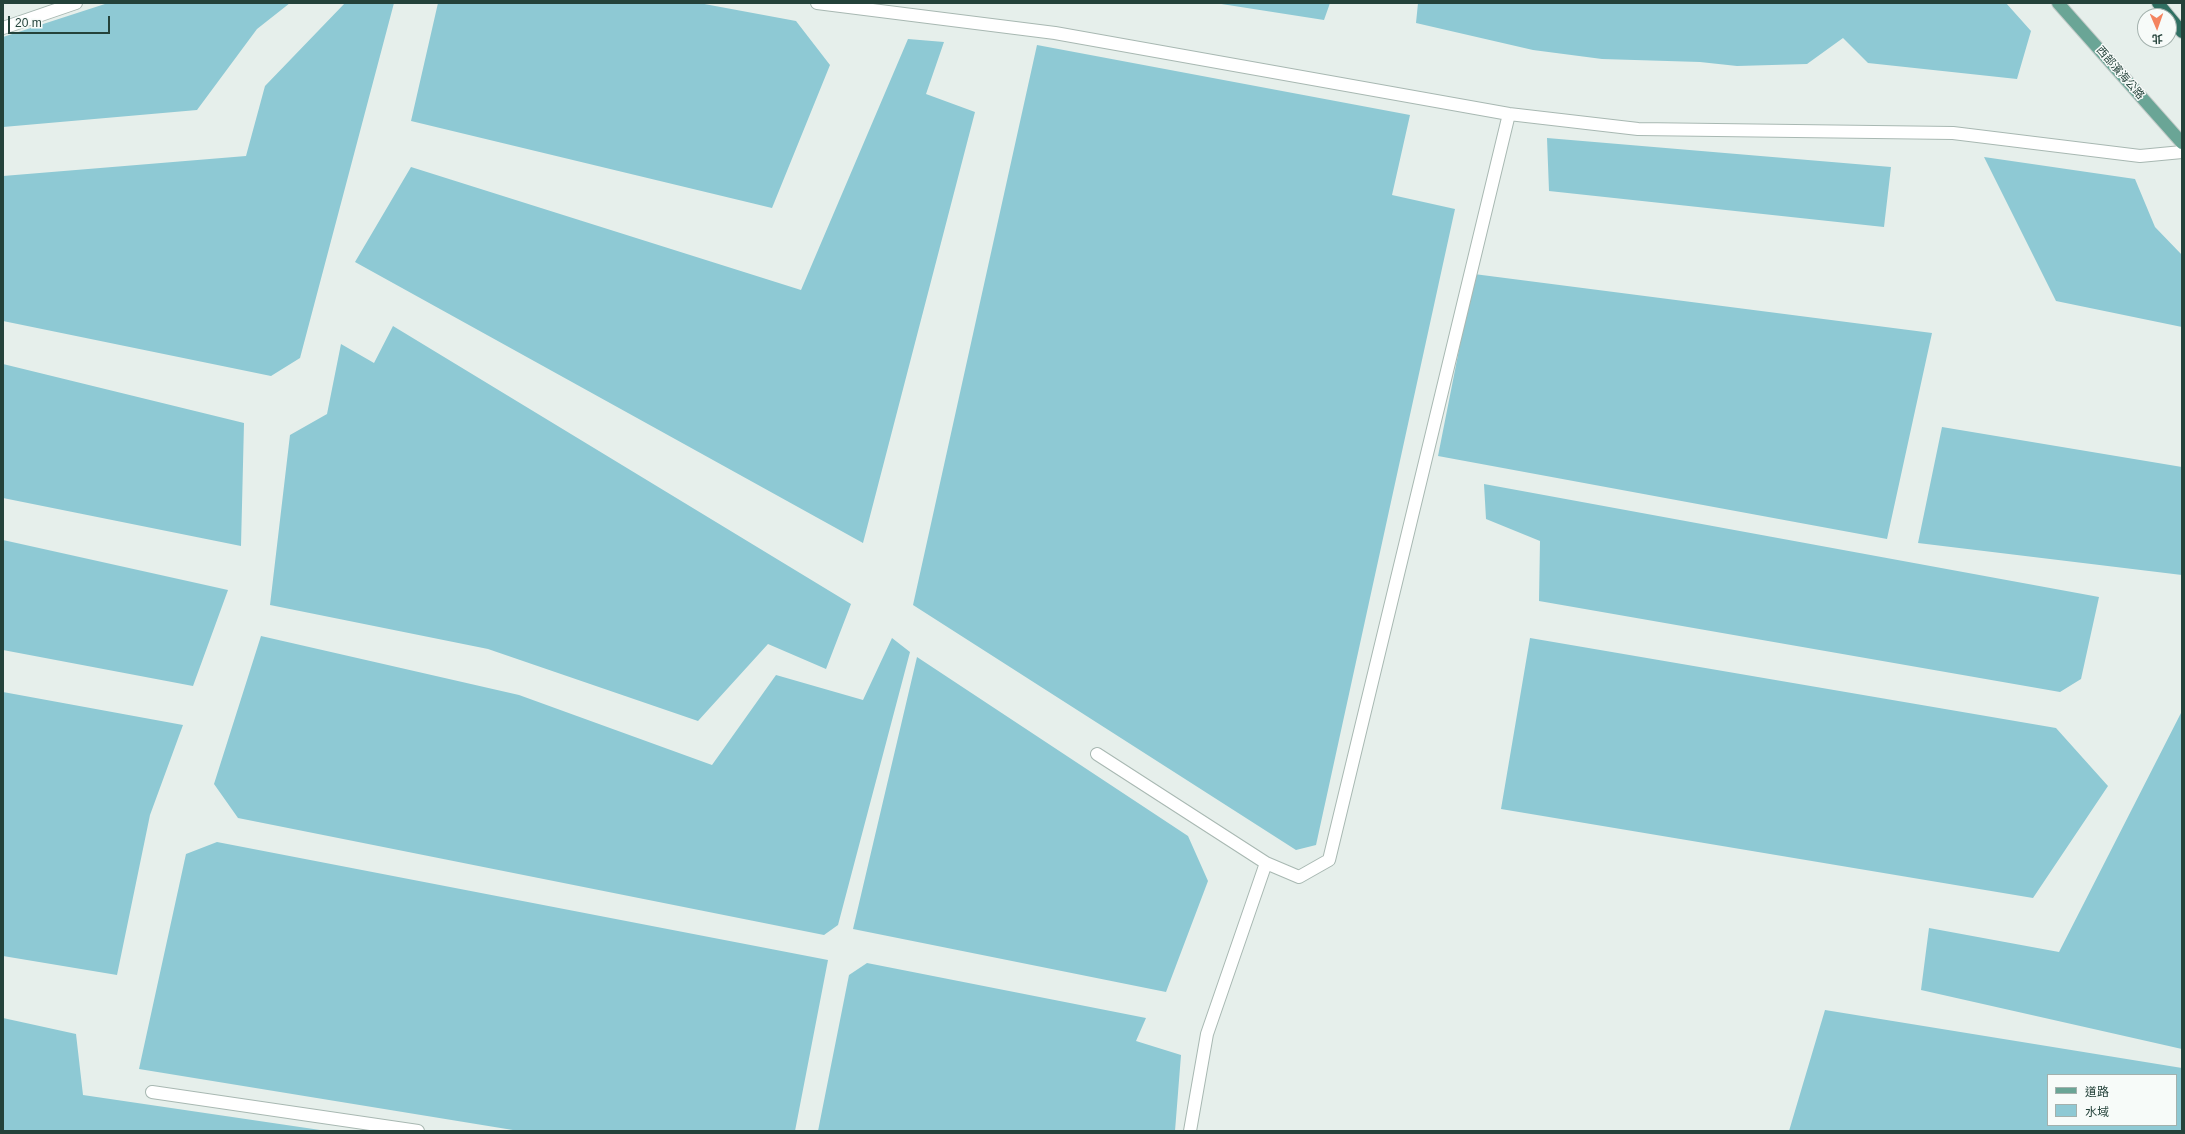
<!DOCTYPE html>
<html>
<head>
<meta charset="utf-8">
<style>
	body { margin:0 }
	#map { position:relative; width:2185px; height:1134px; overflow:hidden; background:#e6efeb; font-family:Arial,"Noto Sans TC",sans-serif }
	canvas { display:block }
	.frame { position:absolute; inset:0; border:4px solid #24423a; pointer-events:none }
	.legend { position:absolute; left:2047px; top:1074px; width:130px; height:52px; box-sizing:border-box; background:#f7fbf9; border:1px solid #a3b1ad; margin:0; padding:5px 7px; list-style:none; font-size:12px; color:#24423a }
	.legend li { display:flex; align-items:center; gap:8px; height:20px }
	.legend b { width:20px; border:1px solid #a3b1ad }
	.north { position:absolute; left:2137px; top:8px; width:40px; height:40px; box-sizing:border-box; background:#f7fbf9; border:1px solid #a3b1ad; border-radius:50%; rotate:178deg; font-size:11px; font-weight:700; line-height:16px; text-align:center; color:#24423a }
	.north::after { content:''; display:block; margin:auto; width:14px; height:18px; background:#f4845f; clip-path:polygon(50% 0,100% 100%,50% 72%,0 100%) }
	.scale { position:absolute; left:8px; top:16px; width:102px; height:18px; box-sizing:border-box; border:2px solid #24423a; border-top:0; padding-left:5px; font-size:12px; line-height:14px; white-space:nowrap; color:#24423a; -webkit-text-stroke:3px #f7fbf9; paint-order:stroke }
</style>
</head>
<body>
<div id="map">
<canvas width="2185" height="1134"></canvas>
<div class="frame"></div>
<ul class="legend">
<li><b style="height:5px;background:#6aa596"></b>道路</li>
<li><b style="height:11px;background:#8ec9d4"></b>水域</li>
</ul>
<div class="north">北</div>
<div class="scale">20 m</div>
</div>
<script>
const ctx = document.querySelector('canvas').getContext('2d');
ctx.lineJoin = 'round';
function fill(path, color) {
  ctx.fillStyle = color;
  ctx.fill(path, 'evenodd');
}
function trace(path, color, width, dash) {
  ctx.strokeStyle = color;
  ctx.lineWidth = width;
  ctx.lineCap = dash ? 'butt' : 'round';
  ctx.setLineDash(dash || []);
  ctx.stroke(path);
}
function label(font, color, halo, rows, align = 'center') {
  ctx.font = font + ' Arial,"Noto Sans TC",sans-serif';
  ctx.lineWidth = 3;
  ctx.setLineDash([]);
  ctx.textBaseline = 'middle';
  ctx.strokeStyle = halo;
  ctx.fillStyle = color;
  for (const [text, x, y, turn = 0] of rows) {
    ctx.save();
    ctx.translate(x, y);
    ctx.rotate((+turn || 0) * Math.PI / 180);
    ctx.textAlign = isNaN(turn) ? turn : align;
    if (halo) ctx.strokeText(text, 0, 0);
    ctx.fillText(text, 0, 0);
    ctx.restore();
  }
}
fill(new Path2D(`
	M 108,3 L 290,3 L 257,29 L 197,110 L 3,127 L 3,37 Z
	M 345,3 L 394,3 L 300,358 L 271,376 L 3,321 L 3,176 L 246,156 L 265,86 Z
	M 438,3 L 699,3 L 796,21 L 830,65 L 772,208 L 411,121 Z
	M 1215,3 L 1330,3 L 1324,20 Z
	M 1418,3 L 2006,3 L 2031,31 L 2017,79 L 1868,63 L 1843,38 L 1807,64 L 1737,66 L 1700,62 L 1602,59 L 1533,50 L 1416,23 Z
	M 908,39 L 944,42 L 926,94 L 975,112 L 863,543 L 355,262 L 411,167 L 801,290 Z
	M 1037,45 L 1410,115 L 1392,195 L 1455,209 L 1316,845 L 1296,850 L 913,605 Z
	M 1547,138 L 1891,167 L 1884,227 L 1549,191 Z
	M 1984,157 L 2135,179 L 2155,227 L 2182,255 L 2182,327 L 2056,301 Z
	M 1474,274 L 1932,333 L 1887,539 L 1438,456 Z
	M 393,326 L 851,604 L 826,669 L 768,644 L 698,721 L 488,649 L 270,605 L 290,435 L 327,414 L 341,344 L 374,363 Z
	M 3,364 L 244,423 L 241,546 L 3,498 Z
	M 1942,427 L 2182,467 L 2182,575 L 1918,543 Z
	M 1484,484 L 2099,597 L 2081,679 L 2060,692 L 1539,601 L 1540,541 L 1486,519 Z
	M 3,540 L 228,590 L 193,686 L 3,650 Z
	M 261,636 L 519,695 L 712,765 L 776,675 L 863,700 L 892,638 L 910,652 L 838,925 L 824,935 L 238,818 L 214,784 Z
	M 1530,638 L 2056,728 L 2108,786 L 2033,898 L 1501,809 Z
	M 917,657 L 1188,836 L 1208,881 L 1166,992 L 853,929 Z
	M 3,692 L 183,725 L 150,815 L 117,975 L 3,956 Z
	M 2182,711 L 2182,1049 L 1921,990 L 1929,928 L 2059,952 Z
	M 217,842 L 828,960 L 795,1131 L 519,1131 L 139,1069 L 186,854 Z
	M 867,963 L 1146,1018 L 1136,1041 L 1181,1055 L 1175,1131 L 818,1131 L 849,975 Z
	M 1825,1010 L 2182,1068 L 2182,1131 L 1789,1131 ZM 2048,1075 L 2176,1075 L 2176,1125 L 2048,1125 Z
	M 3,1018 L 76,1034 L 83,1095 L 327,1131 L 3,1131 Z`), '#8ec9d4');
const minor = new Path2D(`
	M 817,3 L 1055,33 L 1509,114 L 1638,129 L 1953,133 L 2140,156 L 2182,152
	M 3,28 L 76,3
	M 1097,754 L 1266,863 L 1299,877 L 1329,860 L 1509,114
	M 152,1092 L 418,1131
	M 1190,1131 L 1207,1034 L 1266,863`);
const major = new Path2D(`
	M 2058,3 L 2182,143`);
const highway = new Path2D(`
	M 2158,3 L 2182,32`);
trace(minor, '#a8b8b2', 14);
trace(major, '#c2cac8', 14);
trace(highway, '#c2cac8', 14);
trace(minor, '#fff', 12);
trace(major, '#6aa596', 12);
trace(highway, '#2f6f62', 12);
label('11px', '#24423a', '#f7fbf9', [
	["西部濱海公路",2120,73,49]
]);
</script>
</body>
</html>
